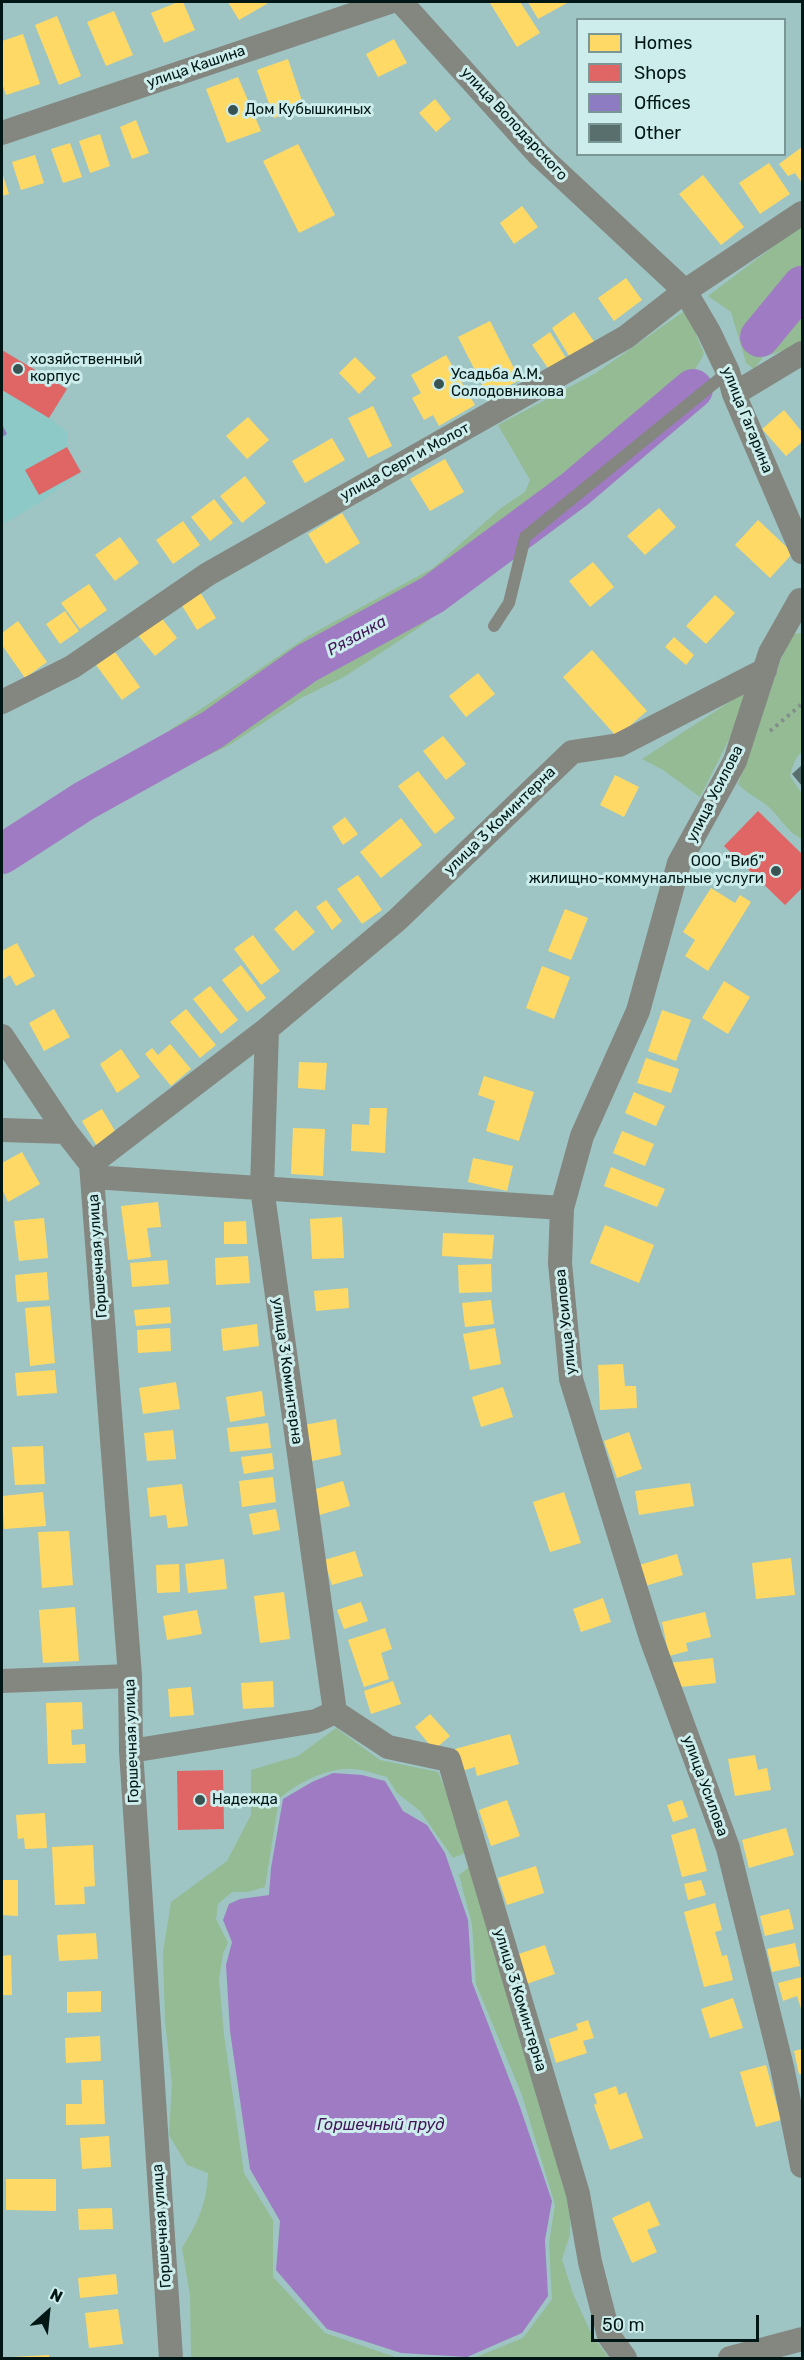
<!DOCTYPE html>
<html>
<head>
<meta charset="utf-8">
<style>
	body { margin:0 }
	#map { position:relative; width:804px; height:2360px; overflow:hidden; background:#9ec5c3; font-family:Rubik,sans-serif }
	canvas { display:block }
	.frame { position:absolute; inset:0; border:3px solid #001716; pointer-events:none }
	.legend { position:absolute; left:576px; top:18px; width:210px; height:138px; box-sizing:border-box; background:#ccedeb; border:2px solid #7a9796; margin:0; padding:8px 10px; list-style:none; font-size:18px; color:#001716 }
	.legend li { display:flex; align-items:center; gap:12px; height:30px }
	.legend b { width:30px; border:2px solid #7a9796 }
	.north { position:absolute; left:18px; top:2282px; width:60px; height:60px; -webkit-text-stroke:4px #ccedeb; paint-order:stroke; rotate:27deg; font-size:16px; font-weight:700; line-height:24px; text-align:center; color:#001716 }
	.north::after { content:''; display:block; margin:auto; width:21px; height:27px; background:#001716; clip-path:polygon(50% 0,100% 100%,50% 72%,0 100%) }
	.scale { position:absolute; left:591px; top:2315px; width:168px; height:27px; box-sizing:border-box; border:3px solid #001716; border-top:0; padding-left:8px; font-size:18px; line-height:21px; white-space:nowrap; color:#001716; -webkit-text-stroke:4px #ccedeb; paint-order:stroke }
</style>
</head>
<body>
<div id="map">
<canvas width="804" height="2360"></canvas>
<div class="frame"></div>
<ul class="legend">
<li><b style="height:16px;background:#ffd966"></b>Homes</li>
<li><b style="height:16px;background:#e06666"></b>Shops</li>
<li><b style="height:16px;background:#8e7cc3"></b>Offices</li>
<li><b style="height:16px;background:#596f6d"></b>Other</li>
</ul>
<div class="north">N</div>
<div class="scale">50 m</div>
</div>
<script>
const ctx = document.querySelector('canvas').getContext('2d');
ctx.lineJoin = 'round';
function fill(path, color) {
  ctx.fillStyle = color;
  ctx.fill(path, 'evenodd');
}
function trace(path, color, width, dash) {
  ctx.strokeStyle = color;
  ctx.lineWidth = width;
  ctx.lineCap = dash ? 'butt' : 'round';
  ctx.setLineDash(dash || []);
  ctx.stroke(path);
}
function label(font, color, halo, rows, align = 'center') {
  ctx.font = font + ' Rubik,sans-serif';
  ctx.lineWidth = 6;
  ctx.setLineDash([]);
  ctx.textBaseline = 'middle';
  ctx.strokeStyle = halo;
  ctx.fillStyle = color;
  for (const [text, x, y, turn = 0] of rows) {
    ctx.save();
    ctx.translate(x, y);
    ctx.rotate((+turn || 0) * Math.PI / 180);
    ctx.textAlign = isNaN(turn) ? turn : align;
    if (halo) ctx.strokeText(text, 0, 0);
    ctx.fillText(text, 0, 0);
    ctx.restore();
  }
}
fill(new Path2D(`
	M 2,350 L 67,389 L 49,418 L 68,432 L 67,447 L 81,472 L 42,501 L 2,525 Z`), '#8cc9c7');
fill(new Path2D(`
	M 802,225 L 802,345 L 763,357 L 754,369 L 746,363 L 731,312 L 708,296 Z
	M 690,307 L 696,334 L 704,354 L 683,390 L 654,410 L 581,479 L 519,518 L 506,555 L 498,566 L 420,627 L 344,677 L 301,698 L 228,746 L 98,808 L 55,831 L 2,873 L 2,832 L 21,822 L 151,743 L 308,636 L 433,568 L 501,508 L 525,492 L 530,480 L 498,425 L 596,373 Z
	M 802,633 L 802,752 C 795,757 792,768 790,776 L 802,794 L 802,839 C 785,831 779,814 764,803 C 754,796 746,793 738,784 L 786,645 L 794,634 Z
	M 757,684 L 700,797 L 663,770 L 642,759 Z
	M 336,1728 L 380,1760 L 438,1772 L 455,1812 L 465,1853 L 453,1858 L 420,1811 L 397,1793 L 387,1777 C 376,1774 365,1770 354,1769 C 330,1766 296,1783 279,1799 L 265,1887 L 248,1892 L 232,1892 L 218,1904 L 216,1919 L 228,1943 L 223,1953 L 219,1980 L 224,2035 L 244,2173 L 273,2220 L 273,2277 L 325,2333 L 398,2358 L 408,2358 L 191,2358 L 190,2295 L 182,2248 C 198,2222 207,2203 208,2173 L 187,2165 L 169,2135 L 172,2084 L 165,2021 L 163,1952 L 171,1902 L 227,1861 L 251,1815 L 251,1770 L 298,1756 Z
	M 472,1865 L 571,2208 L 570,2235 L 562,2259 L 573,2294 L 592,2335 L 609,2358 L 474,2358 L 523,2338 L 552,2299 L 549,2243 L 555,2205 L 522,2095 L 476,1984 L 472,1924 L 459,1875 Z`), '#94bb93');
fill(new Path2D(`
	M 333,1773 L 362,1775 L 385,1781 L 403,1811 L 427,1825 L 445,1853 L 468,1920 L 472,1982 L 520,2107 L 552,2201 L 545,2240 L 548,2296 L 522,2333 L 467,2357 L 401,2353 L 327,2329 L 276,2270 L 280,2221 L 250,2169 L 230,2031 L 226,1965 L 232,1942 L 223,1920 L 229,1904 L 240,1899 L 269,1895 L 271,1868 L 283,1799 L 312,1782 Z`), '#9f7bc4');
fill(new Path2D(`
	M 178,2 L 183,2 L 195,30 L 164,43 L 151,13 Z
	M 228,2 L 270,2 L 239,20 Z
	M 493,2 L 520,2 L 540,33 L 517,47 L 490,3 Z
	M 528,2 L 569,2 L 538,19 Z
	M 114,11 L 133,55 L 106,66 L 87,22 Z
	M 57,16 L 81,76 L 59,85 L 35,25 Z
	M 23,34 L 40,84 L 6,95 L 2,83 L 2,41 Z
	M 394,39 L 407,63 L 378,77 L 366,54 Z
	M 288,59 L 304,107 L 274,118 L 257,70 Z
	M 238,77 L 261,131 L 227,143 L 206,89 Z
	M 435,99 L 451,119 L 436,132 L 419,113 Z
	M 136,120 L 149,153 L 132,159 L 120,127 Z
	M 100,134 L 110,166 L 90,173 L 79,141 Z
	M 70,143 L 82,177 L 63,183 L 51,149 Z
	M 298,144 L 335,215 L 299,233 L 263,161 Z
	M 802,147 L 802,183 L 795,173 L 788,176 L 779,164 Z
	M 35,155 L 44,183 L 21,190 L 12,162 Z
	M 769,163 L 790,194 L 760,214 L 739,183 Z
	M 2,172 L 9,194 L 2,196 Z
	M 703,175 L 744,227 L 721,245 L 679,194 Z
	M 522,206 L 538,227 L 514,244 L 500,223 Z
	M 626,278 L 642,300 L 614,321 L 598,298 Z
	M 574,312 L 595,343 L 571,359 L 552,328 Z
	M 490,321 L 520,380 L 488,396 L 458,337 Z
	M 550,332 L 566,358 L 550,371 L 532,345 Z
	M 446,355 L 475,405 L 439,426 L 433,415 L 424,420 L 412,398 L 421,393 L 411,375 Z
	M 355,357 L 376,378 L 359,394 L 339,373 Z
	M 373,406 L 392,446 L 368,458 L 348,418 Z
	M 784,410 L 802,432 L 802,442 L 786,456 L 762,429 Z
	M 248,417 L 269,440 L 247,459 L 226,436 Z
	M 332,438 L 345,460 L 305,483 L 292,461 Z
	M 445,459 L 464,492 L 430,511 L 410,479 Z
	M 245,476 L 266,503 L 242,523 L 220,496 Z
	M 214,499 L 233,523 L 210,541 L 191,517 Z
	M 659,508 L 676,527 L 645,555 L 627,536 Z
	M 342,513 L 360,543 L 326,564 L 308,534 Z
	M 758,520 L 793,553 L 770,578 L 735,545 Z
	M 183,521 L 200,545 L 173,564 L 156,540 Z
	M 120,537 L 139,563 L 115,581 L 95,555 Z
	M 593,562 L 614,587 L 590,607 L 569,581 Z
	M 89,584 L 107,610 L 80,629 L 61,603 Z
	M 200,592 L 216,618 L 197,630 L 181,604 Z
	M 715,595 L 735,613 L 706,644 L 686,626 Z
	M 65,611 L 79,631 L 60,644 L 46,624 Z
	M 160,616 L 177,638 L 155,656 L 137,634 Z
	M 18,621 L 47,662 L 25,678 L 2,645 L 2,633 Z
	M 674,637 L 694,655 L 686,665 L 665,647 Z
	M 592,650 L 647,711 L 617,737 L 563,677 Z
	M 115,652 L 140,687 L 122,700 L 96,665 Z
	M 478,673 L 495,694 L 466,717 L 449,696 Z
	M 443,736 L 466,764 L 446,780 L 423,751 Z
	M 418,771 L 455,818 L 435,834 L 398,786 Z
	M 615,775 L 639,787 L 624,817 L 600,805 Z
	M 345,817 L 358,834 L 343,845 L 332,827 Z
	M 401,818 L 422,845 L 381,878 L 360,852 Z
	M 358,875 L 382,910 L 362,924 L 337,889 Z
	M 711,888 L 735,903 L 740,895 L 751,902 L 708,971 L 685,956 L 695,940 L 683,932 Z
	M 326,900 L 342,921 L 332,930 L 316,907 Z
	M 565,909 L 588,918 L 571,960 L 548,951 Z
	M 296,910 L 315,932 L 293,951 L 274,929 Z
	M 253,935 L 280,971 L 261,985 L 234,949 Z
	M 17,943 L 35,976 L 16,986 L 10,975 L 2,980 L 2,951 Z
	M 241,965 L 266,998 L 247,1012 L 222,980 Z
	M 542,966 L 570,977 L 554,1019 L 526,1008 Z
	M 724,981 L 750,997 L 728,1034 L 702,1018 Z
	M 210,986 L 238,1020 L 221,1034 L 193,999 Z
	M 54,1009 L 70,1037 L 44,1051 L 29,1023 Z
	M 186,1009 L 216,1045 L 200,1058 L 170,1022 Z
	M 662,1010 L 691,1020 L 676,1061 L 648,1051 Z
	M 170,1044 L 191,1069 L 171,1086 L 145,1054 L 152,1048 L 158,1055 Z
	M 121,1049 L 140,1077 L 117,1093 L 100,1064 Z
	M 646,1058 L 679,1069 L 671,1093 L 637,1083 Z
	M 299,1062 L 327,1063 L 325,1090 L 298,1088 Z
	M 484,1076 L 534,1092 L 519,1141 L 486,1131 L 495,1101 L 478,1095 Z
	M 634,1092 L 665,1106 L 656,1126 L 625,1113 Z
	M 370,1108 L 387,1108 L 385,1153 L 351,1151 L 352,1124 L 369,1125 Z
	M 102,1109 L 118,1136 L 98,1148 L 82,1121 Z
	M 293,1128 L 325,1129 L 323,1176 L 291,1174 Z
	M 622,1131 L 654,1144 L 645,1166 L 613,1153 Z
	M 22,1152 L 40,1184 L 8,1202 L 2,1189 L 2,1163 Z
	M 473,1158 L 513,1166 L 507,1191 L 468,1182 Z
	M 611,1167 L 665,1189 L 657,1207 L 604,1186 Z
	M 158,1202 L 161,1227 L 147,1228 L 151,1257 L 128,1260 L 121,1206 Z
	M 342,1217 L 344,1258 L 312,1259 L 310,1219 Z
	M 44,1218 L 48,1258 L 19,1261 L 14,1221 Z
	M 246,1221 L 247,1244 L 224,1244 L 224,1222 Z
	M 605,1225 L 654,1245 L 639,1283 L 590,1263 Z
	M 443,1233 L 494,1235 L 492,1259 L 442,1256 Z
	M 248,1256 L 250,1283 L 216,1285 L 215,1258 Z
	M 167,1260 L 169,1284 L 132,1287 L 130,1263 Z
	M 491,1264 L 492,1292 L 459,1293 L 458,1265 Z
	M 47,1272 L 49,1300 L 17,1302 L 15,1275 Z
	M 348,1288 L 349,1308 L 316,1311 L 314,1291 Z
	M 491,1300 L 494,1324 L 465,1327 L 462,1303 Z
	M 50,1306 L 55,1363 L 30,1366 L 25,1308 Z
	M 170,1307 L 171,1323 L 136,1326 L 134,1310 Z
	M 257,1324 L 259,1346 L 223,1351 L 221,1329 Z
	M 170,1328 L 171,1351 L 138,1353 L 137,1330 Z
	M 495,1328 L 501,1364 L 470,1370 L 463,1334 Z
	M 623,1364 L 625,1386 L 636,1386 L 637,1408 L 600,1410 L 598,1365 Z
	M 55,1370 L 57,1393 L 17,1396 L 15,1373 Z
	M 176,1382 L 180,1409 L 143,1414 L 139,1388 Z
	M 503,1387 L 513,1417 L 481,1427 L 472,1397 Z
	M 262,1391 L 265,1416 L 230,1422 L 226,1397 Z
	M 336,1419 L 341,1455 L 312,1461 L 304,1425 Z
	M 268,1423 L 271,1448 L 230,1452 L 227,1428 Z
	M 173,1430 L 176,1459 L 147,1461 L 144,1433 Z
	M 629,1432 L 642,1469 L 617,1478 L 604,1441 Z
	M 43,1446 L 45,1484 L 15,1485 L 12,1447 Z
	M 272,1453 L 274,1469 L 244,1474 L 241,1457 Z
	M 273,1477 L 276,1502 L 242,1507 L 239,1481 Z
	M 343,1481 L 350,1506 L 316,1516 L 309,1491 Z
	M 690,1483 L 694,1506 L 639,1515 L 635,1491 Z
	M 182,1484 L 188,1526 L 168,1528 L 166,1515 L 150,1517 L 147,1488 Z
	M 43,1492 L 46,1526 L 4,1529 L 2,1496 Z
	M 564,1492 L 581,1543 L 550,1552 L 533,1502 Z
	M 276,1509 L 280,1530 L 253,1535 L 249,1514 Z
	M 69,1531 L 73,1585 L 42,1588 L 38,1532 Z
	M 355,1551 L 363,1576 L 332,1585 L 324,1560 Z
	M 677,1554 L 683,1575 L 645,1586 L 639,1565 Z
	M 791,1558 L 795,1595 L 756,1599 L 752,1563 Z
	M 224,1559 L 227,1589 L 188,1593 L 185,1564 Z
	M 179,1564 L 180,1592 L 157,1593 L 156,1565 Z
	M 284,1592 L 290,1639 L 260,1643 L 254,1596 Z
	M 603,1598 L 611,1622 L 581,1632 L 573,1609 Z
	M 361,1602 L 368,1621 L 344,1629 L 337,1610 Z
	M 75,1607 L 79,1661 L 43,1663 L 39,1610 Z
	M 197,1610 L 202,1634 L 167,1640 L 163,1616 Z
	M 705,1612 L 711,1637 L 686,1643 L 688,1651 L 669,1656 L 662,1622 Z
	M 385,1628 L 392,1649 L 381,1653 L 389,1679 L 364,1687 L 348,1640 Z
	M 713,1658 L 716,1683 L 672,1688 L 669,1663 Z
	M 273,1681 L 274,1707 L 243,1709 L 241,1683 Z
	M 393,1681 L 401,1704 L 371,1714 L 364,1691 Z
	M 191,1687 L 194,1715 L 170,1717 L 168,1689 Z
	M 82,1702 L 83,1729 L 71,1730 L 72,1745 L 85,1744 L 86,1763 L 48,1764 L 46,1703 Z
	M 430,1714 L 450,1736 L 434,1750 L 415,1727 Z
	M 510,1734 L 519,1764 L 477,1776 L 475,1767 L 462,1771 L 455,1749 Z
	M 755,1755 L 758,1770 L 767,1768 L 771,1790 L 735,1796 L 728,1759 Z
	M 507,1800 L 520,1836 L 491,1846 L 479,1810 Z
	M 682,1800 L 688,1817 L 673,1822 L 667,1805 Z
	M 45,1813 L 47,1848 L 25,1849 L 24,1838 L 18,1839 L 16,1815 Z
	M 695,1828 L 707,1871 L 682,1877 L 671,1835 Z
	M 786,1828 L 794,1855 L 749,1868 L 742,1840 Z
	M 93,1845 L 95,1886 L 84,1887 L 85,1904 L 55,1905 L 52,1847 Z
	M 536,1866 L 544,1893 L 507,1905 L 498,1878 Z
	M 2,1880 L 18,1880 L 18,1916 L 2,1915 Z
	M 701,1880 L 706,1895 L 688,1900 L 684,1884 Z
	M 715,1903 L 722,1930 L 715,1932 L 722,1956 L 727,1955 L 733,1980 L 704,1987 L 684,1912 Z
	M 789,1909 L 794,1929 L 765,1936 L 760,1916 Z
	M 96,1933 L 98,1959 L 59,1961 L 57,1935 Z
	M 795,1943 L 800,1966 L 772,1972 L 767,1949 Z
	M 545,1945 L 555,1974 L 524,1985 L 513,1956 Z
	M 11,1955 L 12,1995 L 2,1995 L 2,1956 Z
	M 802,1977 L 802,2012 L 797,1996 L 783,2001 L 778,1983 Z
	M 101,1991 L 101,2012 L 67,2013 L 67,1992 Z
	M 733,1998 L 743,2028 L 710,2038 L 701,2009 Z
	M 588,2020 L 594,2038 L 583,2041 L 587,2053 L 556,2063 L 549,2039 L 578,2030 L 576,2024 Z
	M 100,2036 L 101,2061 L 66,2063 L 65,2038 Z
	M 802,2049 L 802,2074 L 799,2074 L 794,2051 Z
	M 766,2065 L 781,2120 L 756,2127 L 740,2072 Z
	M 81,2080 L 103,2080 L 105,2124 L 66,2125 L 66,2104 L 82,2104 Z
	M 616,2086 L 619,2095 L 626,2092 L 643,2138 L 610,2150 L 594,2105 L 597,2103 L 594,2094 Z
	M 109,2136 L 111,2167 L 82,2169 L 80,2138 Z
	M 6,2179 L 56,2179 L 56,2211 L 6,2210 Z
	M 649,2201 L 660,2225 L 647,2230 L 657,2252 L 632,2263 L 612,2218 Z
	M 112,2208 L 113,2229 L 79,2230 L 78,2209 Z
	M 116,2274 L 118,2294 L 80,2298 L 78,2278 Z
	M 118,2309 L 123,2344 L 89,2348 L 85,2313 Z
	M 49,2355 L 49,2358 L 11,2358 L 11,2357 Z`), '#ffd966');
fill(new Path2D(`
	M 2,350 L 67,389 L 49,418 L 2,390 Z
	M 67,447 L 81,472 L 39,495 L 25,470 Z
	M 758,811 L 802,854 L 802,888 L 785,905 L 724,846 Z
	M 223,1770 L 224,1829 L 178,1830 L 177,1771 Z`), '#e06666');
fill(new Path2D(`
	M 2,424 L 7,434 L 2,437 Z`), '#8e7cc3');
trace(new Path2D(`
	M 760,337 L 802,286
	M 2,854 L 84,801 L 212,730 L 307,663 L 432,595 L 574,490 L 693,389`), '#9f7bc4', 40);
fill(new Path2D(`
	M 802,765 L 802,786 L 792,774 Z`), '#596f6d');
trace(new Path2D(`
	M 770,731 L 802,704`), '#828f8c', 4, [3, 4.5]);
trace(new Path2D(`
	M 494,626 L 509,603 L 525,537 L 728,372`), '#848680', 12);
trace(new Path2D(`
	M 401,2 L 538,154 L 685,291 L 709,332 L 728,372 L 734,394 L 802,552
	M 2,133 L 390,2
	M 734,394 L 802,353
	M 800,600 L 770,653 L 735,761 L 679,863 L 638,1011 L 582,1136 L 562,1208 L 560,1263 L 571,1379 L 651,1638 L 728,1848 L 782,2067 L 802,2166
	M 2,702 L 72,667 L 208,574 L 626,337 L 685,291 L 802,213
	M 2,1036 L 66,1132 L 91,1164 L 130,1676 L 131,1751 L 171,2358
	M 2,1130 L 66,1132
	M 91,1164 L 267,1029 L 397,920 L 572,752 L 619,745 L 765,670
	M 92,1177 L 562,1208
	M 2,1681 L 130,1676
	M 335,1712 L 388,1747 L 449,1760 L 578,2194 L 590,2262 L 609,2336 L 625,2358
	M 131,1751 L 316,1721 L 335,1712 L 262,1188 L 267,1029
	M 730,2358 L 802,2339`), '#848680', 24);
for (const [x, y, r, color] of [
	[233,110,6,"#375453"],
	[18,369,6,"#375453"],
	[439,384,6,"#375453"],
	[776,871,6,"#375453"],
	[200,1800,6,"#375453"]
]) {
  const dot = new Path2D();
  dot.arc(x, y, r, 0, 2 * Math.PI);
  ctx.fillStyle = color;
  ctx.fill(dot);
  trace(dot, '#ccedeb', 2);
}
label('15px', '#001716', '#ccedeb', [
	["улица Кашина",196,67,-19],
	["улица Володарского",514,124,47],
	["улица Гагарина",747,420,68],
	["улица Серп и Молот",405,462,-29],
	["улица Усилова",715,794,-63],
	["улица 3 Коминтерна",500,821,-44],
	["Горшечная улица",98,1256,-94],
	["улица Усилова",566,1322,-96],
	["улица 3 Коминтерна",287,1371,82],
	["Горшечная улица",132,1741,-92],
	["улица Усилова",705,1786,70],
	["улица 3 Коминтерна",520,2000,73],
	["Горшечная улица",162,2226,-94]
]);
label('15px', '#001716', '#ccedeb', [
	["Дом Кубышкиных",245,110],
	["хозяйственный",30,360],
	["корпус",30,377],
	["Усадьба А.М.",451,375],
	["Солодовникова",451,392],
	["ООО \"Виб\"",764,862,"right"],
	["жилищно-коммунальные услуги",764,879,"right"],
	["Надежда",212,1800]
], 'left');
label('italic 16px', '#431659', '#ccedeb', [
	["Рязанка",357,636,-29],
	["Горшечный пруд",381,2125]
]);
</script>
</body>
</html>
